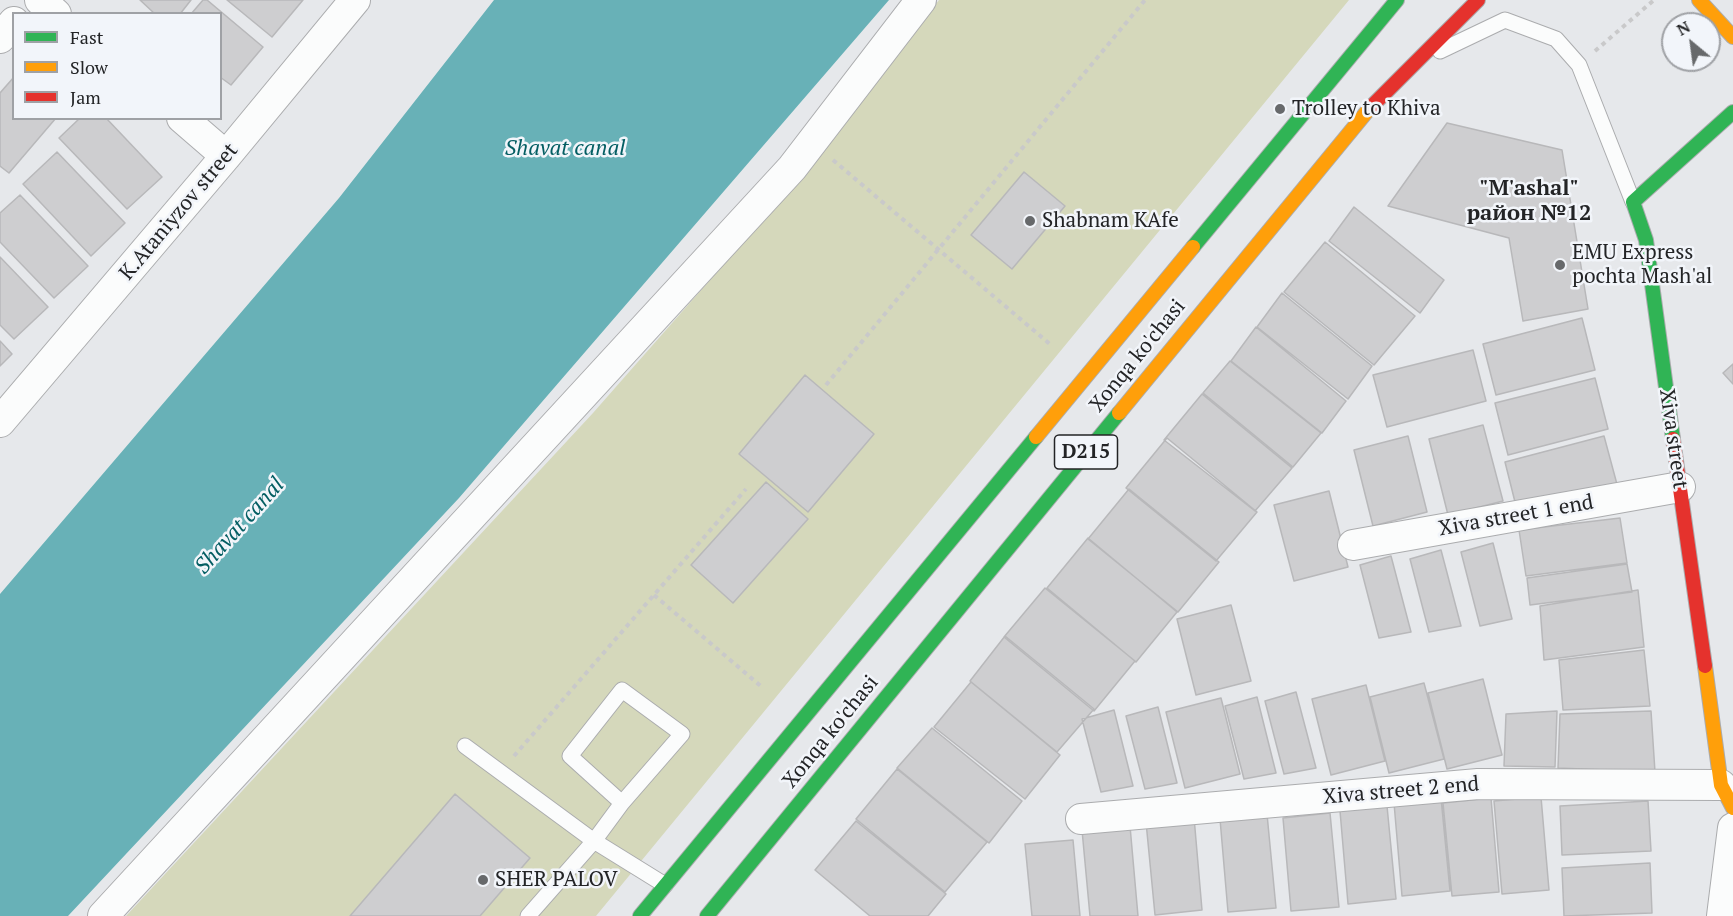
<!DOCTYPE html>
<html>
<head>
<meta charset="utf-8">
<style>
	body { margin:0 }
	#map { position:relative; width:1733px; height:916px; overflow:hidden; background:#e6e8eb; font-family:"PT Serif",serif }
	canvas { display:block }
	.legend { position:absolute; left:12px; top:12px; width:210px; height:108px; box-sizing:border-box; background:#f2f5fa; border:2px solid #9fa1a5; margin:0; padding:8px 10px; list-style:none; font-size:18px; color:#232426 }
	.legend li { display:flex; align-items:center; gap:12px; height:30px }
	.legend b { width:30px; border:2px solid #9fa1a5 }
	.north { position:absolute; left:1661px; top:12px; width:60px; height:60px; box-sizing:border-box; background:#f2f5fa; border:2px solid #9fa1a5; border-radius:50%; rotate:331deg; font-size:16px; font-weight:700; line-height:24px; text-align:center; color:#232426 }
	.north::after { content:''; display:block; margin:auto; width:21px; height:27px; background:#67696b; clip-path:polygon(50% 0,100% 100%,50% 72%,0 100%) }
</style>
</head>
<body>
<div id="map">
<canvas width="1733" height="916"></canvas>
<ul class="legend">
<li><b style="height:8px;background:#30b455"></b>Fast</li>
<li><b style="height:8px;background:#ff9f0a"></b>Slow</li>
<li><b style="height:8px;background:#e5322d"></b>Jam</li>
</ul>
<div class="north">N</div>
</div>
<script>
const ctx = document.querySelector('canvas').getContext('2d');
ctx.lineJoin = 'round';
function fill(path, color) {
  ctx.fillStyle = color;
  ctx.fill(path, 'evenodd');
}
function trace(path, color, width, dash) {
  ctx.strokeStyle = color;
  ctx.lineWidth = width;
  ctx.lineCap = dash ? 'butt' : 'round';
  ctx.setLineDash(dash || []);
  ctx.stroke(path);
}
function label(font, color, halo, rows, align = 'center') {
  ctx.font = font + ' "PT Serif",serif';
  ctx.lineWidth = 5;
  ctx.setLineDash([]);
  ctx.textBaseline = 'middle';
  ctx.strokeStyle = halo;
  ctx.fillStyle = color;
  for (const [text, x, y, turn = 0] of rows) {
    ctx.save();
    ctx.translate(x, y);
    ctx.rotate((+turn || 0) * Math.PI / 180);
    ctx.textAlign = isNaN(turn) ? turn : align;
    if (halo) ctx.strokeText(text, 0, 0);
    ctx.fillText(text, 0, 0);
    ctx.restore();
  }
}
fill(new Path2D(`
	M 939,0 L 1349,0 L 596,916 L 126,916 L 593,413 L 818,157 Z`), '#d5d8bb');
fill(new Path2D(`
	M 494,0 L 889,0 L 459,498 L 68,916 L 0,916 L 0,594 L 339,198 Z`), '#68b1b7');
const building = new Path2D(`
	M 140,0 L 191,0 L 180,14 L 155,14 Z
	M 203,0 L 207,0 L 263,47 L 231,85 L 220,77 L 220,14 L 191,14 Z
	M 227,0 L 303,0 L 272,37 Z
	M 14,77 L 14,118 L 56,118 L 9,173 L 0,166 L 0,93 Z
	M 80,118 L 106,118 L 162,177 L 127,209 L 59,138 Z
	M 1447,123 L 1562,150 L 1588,309 L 1523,321 L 1509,238 L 1388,206 Z
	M 57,152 L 125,223 L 91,256 L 23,184 Z
	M 1024,172 L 1065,206 L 1012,269 L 971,235 Z
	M 20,195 L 88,266 L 54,298 L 0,242 L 0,213 Z
	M 1354,207 L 1444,280 L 1420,313 L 1329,241 Z
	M 1325,242 L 1415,316 L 1374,365 L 1284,292 Z
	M 0,257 L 48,307 L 14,339 L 0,325 Z
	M 1282,293 L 1372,366 L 1348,399 L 1257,327 Z
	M 1582,318 L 1595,370 L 1496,395 L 1483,344 Z
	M 1256,327 L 1346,401 L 1322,433 L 1231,361 Z
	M 0,341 L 12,354 L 0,366 Z
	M 1473,350 L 1486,401 L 1387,427 L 1373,375 Z
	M 1230,361 L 1321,433 L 1293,467 L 1203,393 Z
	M 1733,364 L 1733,384 L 1723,373 Z
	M 805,375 L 874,434 L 808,512 L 739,454 Z
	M 1595,378 L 1608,429 L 1508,455 L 1495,403 Z
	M 1202,394 L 1292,468 L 1255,511 L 1164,440 Z
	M 1483,425 L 1503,501 L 1448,515 L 1429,439 Z
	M 1408,436 L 1427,512 L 1373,526 L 1354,450 Z
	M 1604,436 L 1618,488 L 1518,514 L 1505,462 Z
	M 1167,438 L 1257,512 L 1216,561 L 1126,488 Z
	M 766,482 L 808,519 L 733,603 L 691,565 Z
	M 1129,489 L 1219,562 L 1178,612 L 1088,539 Z
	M 1329,491 L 1348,567 L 1294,581 L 1274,505 Z
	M 1620,518 L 1627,563 L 1526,576 L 1519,530 Z
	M 1088,538 L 1177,612 L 1136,662 L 1047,588 Z
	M 1493,543 L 1512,619 L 1480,626 L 1461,552 Z
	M 1441,550 L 1461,626 L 1429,632 L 1410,559 Z
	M 1391,556 L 1411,632 L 1379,638 L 1360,565 Z
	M 1627,564 L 1632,592 L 1530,605 L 1527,578 Z
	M 1045,588 L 1135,661 L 1094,711 L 1004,637 Z
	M 1638,590 L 1644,647 L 1544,660 L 1540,606 Z
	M 1231,605 L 1251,681 L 1196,695 L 1177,619 Z
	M 1005,636 L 1094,709 L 1057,752 L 970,681 Z
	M 1644,650 L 1650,706 L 1563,710 L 1559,660 Z
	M 1483,679 L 1502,755 L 1447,769 L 1428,693 Z
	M 971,682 L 1060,755 L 1025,799 L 934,727 Z
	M 1424,683 L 1444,759 L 1389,773 L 1370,697 Z
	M 1366,685 L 1385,761 L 1331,775 L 1312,699 Z
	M 1296,692 L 1316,768 L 1284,774 L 1265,701 Z
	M 1257,697 L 1276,773 L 1244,779 L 1225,706 Z
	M 1221,698 L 1240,774 L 1185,788 L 1166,712 Z
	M 1158,707 L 1177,783 L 1145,789 L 1126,716 Z
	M 1114,710 L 1133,786 L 1101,792 L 1082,719 Z
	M 1557,711 L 1555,767 L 1504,766 L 1506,714 Z
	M 1651,711 L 1655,772 L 1558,768 L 1560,714 Z
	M 932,728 L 1022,801 L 989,843 L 897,768 Z
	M 897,769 L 987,842 L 945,892 L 856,819 Z
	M 455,794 L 530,858 L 480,916 L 350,916 Z
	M 1541,797 L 1549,890 L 1502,894 L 1494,801 Z
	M 1441,798 L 1450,891 L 1402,896 L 1394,803 Z
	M 1491,798 L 1499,892 L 1452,896 L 1443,803 Z
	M 1648,801 L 1651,851 L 1562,855 L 1560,806 Z
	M 1387,806 L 1396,899 L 1348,904 L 1340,811 Z
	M 1330,813 L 1339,907 L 1291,911 L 1283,818 Z
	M 1267,814 L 1276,908 L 1228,912 L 1220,819 Z
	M 1194,817 L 1202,910 L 1155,915 L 1146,822 Z
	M 856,821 L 946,894 L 928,916 L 870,916 L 815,870 Z
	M 1130,826 L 1138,916 L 1090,916 L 1082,830 Z
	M 1073,840 L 1080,916 L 1032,916 L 1025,844 Z
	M 1650,863 L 1652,913 L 1564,916 L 1562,868 Z`);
fill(building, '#ceced0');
trace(building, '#b8b8ba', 1.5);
const lane = new Path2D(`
	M 1440,51 L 1505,20 L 1556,39 L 1579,65 L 1633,202
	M 465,746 L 594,841 L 528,916
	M 622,803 L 570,756 L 622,690 L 682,734 L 622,803 L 594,841 L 665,885`);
const street = new Path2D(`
	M 40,0 L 56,14
	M 0,38 L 14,22
	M 182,118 L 226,156
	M 0,422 L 226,156 L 355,0
	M 1353,545 L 1680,487
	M 1081,819 L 1478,784 L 1721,785
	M 103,916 L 792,168 L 921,0
	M 1722,916 L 1733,828`);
const fast = new Path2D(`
	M 1193,247 L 1397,0
	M 1673,439 L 1646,240 L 1633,202 L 1733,112
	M 640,916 L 1036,437
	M 707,916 L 1119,413`);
const slow = new Path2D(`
	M 1699,0 L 1733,37
	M 1119,413 L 1369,109
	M 1036,437 L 1193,247
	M 1705,666 L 1721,785 L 1733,808`);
const jam = new Path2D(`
	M 1369,109 L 1478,0
	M 1673,439 L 1705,666`);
trace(lane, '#abacae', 17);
trace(street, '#abacae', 32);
trace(fast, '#abacae', 16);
trace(slow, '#abacae', 16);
trace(jam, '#abacae', 16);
trace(new Path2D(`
	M 1595,51 L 1654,0
	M 833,160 L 1051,345
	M 826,385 L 1145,0
	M 654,595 L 763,688
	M 514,756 L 746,489`), '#c9c9ca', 4, [4.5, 4.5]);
trace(lane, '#fbfcfc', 15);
trace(street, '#fbfcfc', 30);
trace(fast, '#30b455', 14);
trace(slow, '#ff9f0a', 14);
trace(jam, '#e5322d', 14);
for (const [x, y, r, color] of [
	[1280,109,6,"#67696b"],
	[1030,221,6,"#67696b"],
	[1560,265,6,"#67696b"],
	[483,880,6,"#67696b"]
]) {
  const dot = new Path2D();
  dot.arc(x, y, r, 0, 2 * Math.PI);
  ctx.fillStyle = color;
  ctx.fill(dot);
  trace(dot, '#f2f5fa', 2);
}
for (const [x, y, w] of [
	[1086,452,63]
]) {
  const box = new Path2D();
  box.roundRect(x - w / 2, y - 17, w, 34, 4.5);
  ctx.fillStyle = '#f2f5fa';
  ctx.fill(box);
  trace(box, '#232426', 1.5);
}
label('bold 20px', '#232426', null, [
	["D215",1086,452]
]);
label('21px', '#232426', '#f2f5fa', [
	["Trolley to Khiva",1292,109],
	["Shabnam KAfe",1042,221],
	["EMU Express",1572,253],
	["pochta Mash'al",1572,277],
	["SHER PALOV",495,880]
], 'left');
label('21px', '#232426', '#f2f5fa', [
	["K.Ataniyzov street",179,212,-50],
	["Xonqa ko'chasi",1138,356,-51],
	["Xiva street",1673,439,82],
	["Xiva street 1 end",1516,516,-10],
	["Xonqa ko'chasi",831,732,-51],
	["Xiva street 2 end",1401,791,-5]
]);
label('italic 22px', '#045e63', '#f2f5fa', [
	["Shavat canal",565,149],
	["Shavat canal",240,526,-48]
]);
label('bold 22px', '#232426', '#f2f5fa', [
	["\"M'ashal\"",1529,189],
	["район №12",1529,214]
]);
</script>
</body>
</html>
